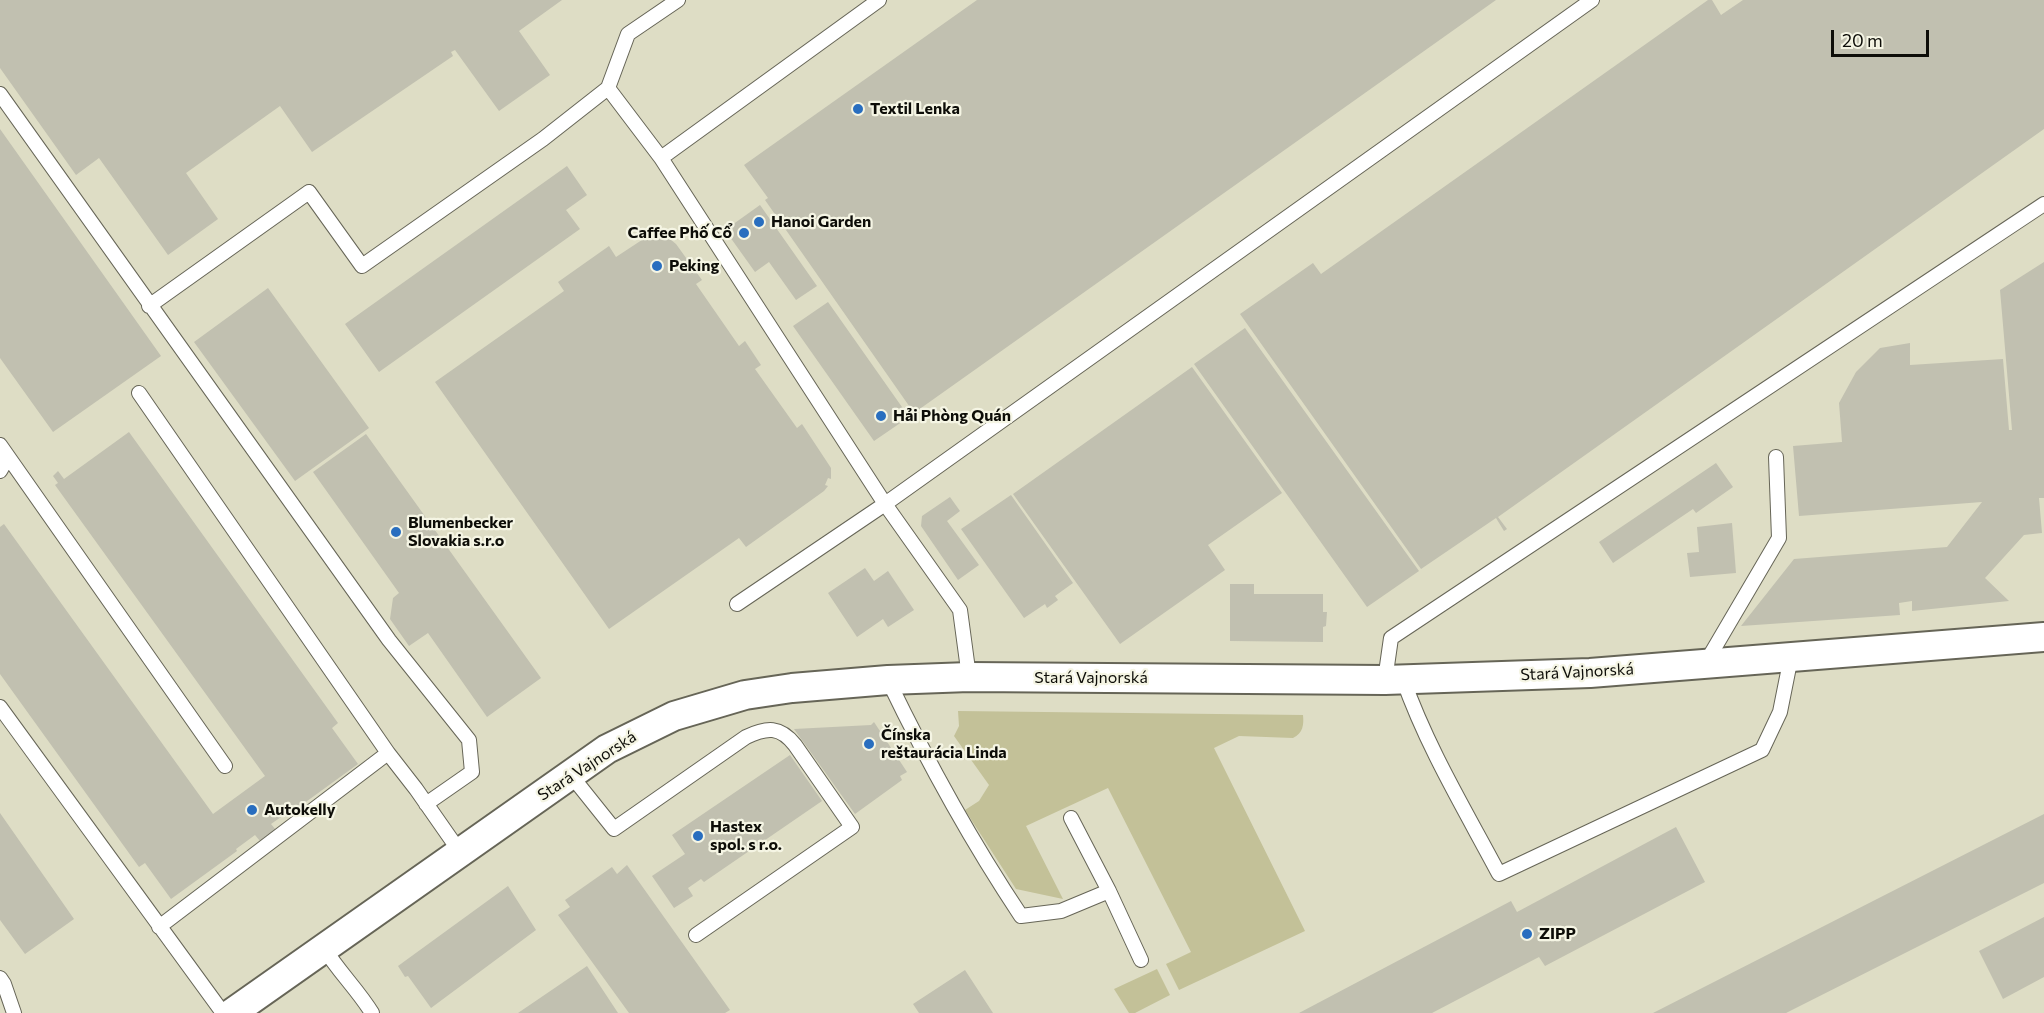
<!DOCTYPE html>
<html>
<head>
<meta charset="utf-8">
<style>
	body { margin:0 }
	#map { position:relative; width:2044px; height:1013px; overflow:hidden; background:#e8e7d7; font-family:Commissioner,sans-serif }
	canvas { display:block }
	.scale { position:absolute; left:1831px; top:30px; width:98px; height:27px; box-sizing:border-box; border:3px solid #0d0d08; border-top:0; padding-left:8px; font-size:18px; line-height:21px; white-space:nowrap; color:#0d0d08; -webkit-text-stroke:4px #f5f5e4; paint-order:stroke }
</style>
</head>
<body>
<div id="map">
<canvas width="2044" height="1013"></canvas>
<div class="scale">20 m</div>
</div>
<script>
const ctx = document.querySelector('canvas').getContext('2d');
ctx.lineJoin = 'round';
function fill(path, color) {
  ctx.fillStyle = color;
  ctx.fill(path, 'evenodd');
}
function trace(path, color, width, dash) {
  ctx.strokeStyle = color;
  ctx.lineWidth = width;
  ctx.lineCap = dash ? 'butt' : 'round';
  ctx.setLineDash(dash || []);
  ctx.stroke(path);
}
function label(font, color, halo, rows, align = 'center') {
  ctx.font = font + ' Commissioner,sans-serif';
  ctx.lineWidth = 4.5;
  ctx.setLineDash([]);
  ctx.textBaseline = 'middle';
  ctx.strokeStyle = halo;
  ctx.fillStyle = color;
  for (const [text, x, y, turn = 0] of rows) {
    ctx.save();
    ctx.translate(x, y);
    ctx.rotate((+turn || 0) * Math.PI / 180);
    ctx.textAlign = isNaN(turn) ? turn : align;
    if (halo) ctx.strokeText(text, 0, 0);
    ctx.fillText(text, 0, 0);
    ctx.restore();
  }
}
fill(new Path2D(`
	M 0,0 L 2044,0 L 2044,1013 L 0,1013 Z`), '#deddc5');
fill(new Path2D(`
	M 958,711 L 1303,715 C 1304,725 1303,733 1293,738 L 1239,736 L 1214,748 L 1305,931 L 1179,990 L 1166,964 L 1191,952 L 1108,788 L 1026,826 L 1063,899 L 1016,889 L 965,810 L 979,801 L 989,785 L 954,736 L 959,726 Z
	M 1157,969 L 1170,995 L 1135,1013 L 1129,1013 L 1114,989 Z`), '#c3c198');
fill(new Path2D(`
	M 0,0 L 562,0 L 519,31 L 550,75 L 499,111 L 455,50 L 451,52 L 453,56 L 312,152 L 280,106 L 186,173 L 218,219 L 168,255 L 99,158 L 76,175 L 0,68 Z
	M 977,0 L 1496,0 L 914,413 L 765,200 L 768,198 L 744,165 Z
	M 1708,0 L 1712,0 L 1721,15 L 1743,0 L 2044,0 L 2044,129 L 1498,517 L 1507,529 L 1504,531 L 1496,518 L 1421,569 L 1240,314 L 1313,263 L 1321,274 Z
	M 0,129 L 161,356 L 53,432 L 0,358 Z
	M 567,166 L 587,195 L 566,210 L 580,229 L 379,372 L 345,324 Z
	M 760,205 L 817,286 L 796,300 L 769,262 L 755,272 L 725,230 Z
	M 651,234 L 651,238 L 659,237 L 659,235 L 665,235 L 676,244 L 702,280 L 696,284 L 739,346 L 745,341 L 761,365 L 755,369 L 797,428 L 802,424 L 831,468 L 831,479 L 828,478 L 825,485 L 828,486 L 824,491 L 746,547 L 739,538 L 609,629 L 435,382 L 564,291 L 558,282 L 609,246 L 616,257 Z
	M 2044,262 L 2044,498 L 2039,498 L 2042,533 L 2024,535 L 1985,578 L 2009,601 L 1912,611 L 1912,601 L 1899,603 L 1900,615 L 1741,626 L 1794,559 L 1947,547 L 1982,502 L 1799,516 L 1793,446 L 1842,442 L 1839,403 L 1856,372 L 1880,348 L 1910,343 L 1910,365 L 2003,359 L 2009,430 L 2012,430 L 2000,290 Z
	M 268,288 L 369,428 L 295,481 L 194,342 Z
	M 828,302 L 909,417 L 874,441 L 793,326 Z
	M 1245,328 L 1419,571 L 1367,607 L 1194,364 Z
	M 1192,367 L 1282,493 L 1208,545 L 1225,570 L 1120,644 L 1013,494 Z
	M 129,432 L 338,723 L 332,728 L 358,764 L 292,812 L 291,810 L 271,824 L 276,830 L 260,841 L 255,835 L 236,849 L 237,851 L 171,899 L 145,863 L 139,867 L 0,674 L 0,527 L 4,524 L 213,814 L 265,776 L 55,485 L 58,483 L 53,476 L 58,471 L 64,479 Z
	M 366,434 L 541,678 L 487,717 L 428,633 L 409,646 L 390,619 L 393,598 L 399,593 L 313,472 Z
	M 1716,463 L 1733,487 L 1696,513 L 1693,509 L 1613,563 L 1599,542 Z
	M 1011,495 L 1073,583 L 1055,596 L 1058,600 L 1047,608 L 1045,604 L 1024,618 L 961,529 Z
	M 950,497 L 960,511 L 947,521 L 979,565 L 958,580 L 921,526 L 922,516 Z
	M 1732,523 L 1736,573 L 1690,577 L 1687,553 L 1699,552 L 1697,527 Z
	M 865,568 L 874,581 L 888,571 L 914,610 L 888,627 L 883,619 L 857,637 L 828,593 Z
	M 1230,584 L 1254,584 L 1254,594 L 1323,594 L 1323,612 L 1327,612 L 1326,626 L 1323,627 L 1323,642 L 1230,641 Z
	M 874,722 L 907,772 L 900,776 L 902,780 L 855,814 L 794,729 L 871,725 Z
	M 790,755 L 822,801 L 704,882 L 701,879 L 688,888 L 693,896 L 674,908 L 652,876 L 685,854 L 672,835 Z
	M 0,813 L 74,919 L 25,954 L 0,920 Z
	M 2044,814 L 2044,883 L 1786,1013 L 1653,1013 Z
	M 1676,827 L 1705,882 L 1545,966 L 1539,957 L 1432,1013 L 1299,1013 L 1511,901 L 1517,912 Z
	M 627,865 L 730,1010 L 725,1013 L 629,1013 L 558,915 L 570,907 L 565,900 L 612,867 L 617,874 Z
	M 508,886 L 536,930 L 431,1008 L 408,976 L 405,977 L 398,966 Z
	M 2044,917 L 2044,977 L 2003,999 L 1979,951 Z
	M 587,966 L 618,1013 L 518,1013 Z
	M 965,970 L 993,1013 L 919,1013 L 913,1004 Z`), '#c1c0b0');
const service = new Path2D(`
	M 879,0 L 661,158 L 885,504 L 960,610 L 969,677
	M 608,88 L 628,34 L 678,0
	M 0,94 L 389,640 L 469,740 L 472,772 L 426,804
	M 149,306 L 309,192 L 362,266 L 543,139 L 608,88 L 661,158
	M 139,393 L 388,753 L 159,927
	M 0,445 L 225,766
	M 0,471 L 8,457
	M 737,604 L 885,504 L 1592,0
	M 1705,664 L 1779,538 L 1776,457
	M 1403,679 C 1427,747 1465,810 1499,874 L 1762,750 L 1780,712 L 1791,657
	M 888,680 C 927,761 971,841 1021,916 L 1061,911 L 1109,891 L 1071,818
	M 1385,680 L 1391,638 L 2044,204
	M 0,707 L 223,1013
	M 388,753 L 416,789 L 460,852
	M 570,774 L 614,829 L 746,737 C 767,727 780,726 795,745 L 852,827 L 696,935
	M 1109,891 L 1141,960
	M 324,948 C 338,971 358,990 372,1013
	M 0,978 L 4,984 L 14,1013`);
const minor = new Path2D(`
	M 232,1013 L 607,749 L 674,716 L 745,695 L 792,688 L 888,680 L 969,677 L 1385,680 L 1590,673 L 2044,637`);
trace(service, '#666557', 16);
trace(minor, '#666557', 32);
trace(service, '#fff', 14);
trace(minor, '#fff', 28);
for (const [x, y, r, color] of [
	[858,109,6,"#296ebf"],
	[759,222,6,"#296ebf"],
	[744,233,6,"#296ebf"],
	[657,266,6,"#296ebf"],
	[881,416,6,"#296ebf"],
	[396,532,6,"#296ebf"],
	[869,744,6,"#296ebf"],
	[252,810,6,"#296ebf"],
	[698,836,6,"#296ebf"],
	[1527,934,6,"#296ebf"]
]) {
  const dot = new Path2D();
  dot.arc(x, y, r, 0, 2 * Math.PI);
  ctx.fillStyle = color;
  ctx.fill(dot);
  trace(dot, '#f5f5e4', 2);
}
label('bold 16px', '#0d0d08', '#f5f5e4', [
	["Textil Lenka",870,109],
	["Hanoi Garden",771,222],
	["Caffee Phố Cổ",732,233,"right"],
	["Peking",669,266],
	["Hải Phòng Quán",893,416],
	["Blumenbecker",408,523],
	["Slovakia s.r.o",408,541],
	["Čínska",881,735],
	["reštaurácia Linda",881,753],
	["Autokelly",264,810],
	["Hastex",710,827],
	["spol. s r.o.",710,845],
	["ZIPP",1539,934]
], 'left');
label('16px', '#0d0d08', '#f5f5e4', [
	["Stará Vajnorská",1577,672,-3],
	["Stará Vajnorská",1091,678],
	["Stará Vajnorská",587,766,-33]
]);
</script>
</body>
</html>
